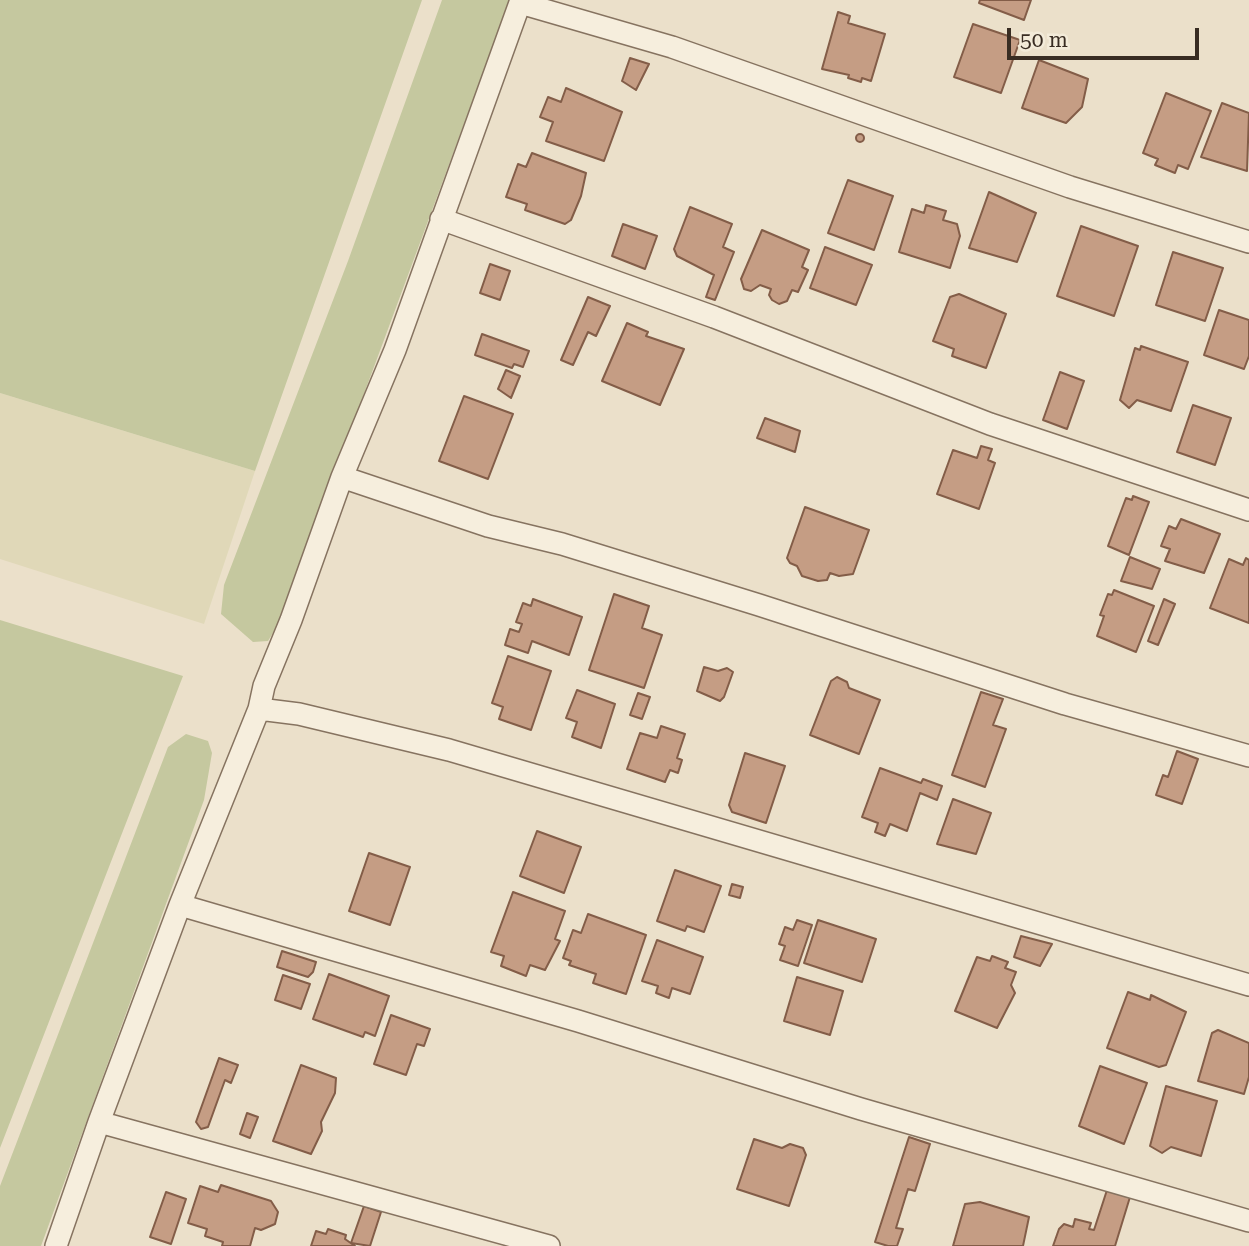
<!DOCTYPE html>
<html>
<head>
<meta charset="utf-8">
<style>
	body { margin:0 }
	#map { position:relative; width:1249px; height:1246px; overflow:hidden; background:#ebe0ca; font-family:"Roboto Serif",serif }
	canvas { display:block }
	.scale { position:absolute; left:1007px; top:28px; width:192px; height:32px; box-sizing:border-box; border:4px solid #382c22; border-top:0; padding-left:9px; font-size:21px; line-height:24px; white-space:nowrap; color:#382c22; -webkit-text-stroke:5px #f3ebd9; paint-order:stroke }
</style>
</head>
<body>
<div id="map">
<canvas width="1249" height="1246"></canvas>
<div class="scale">50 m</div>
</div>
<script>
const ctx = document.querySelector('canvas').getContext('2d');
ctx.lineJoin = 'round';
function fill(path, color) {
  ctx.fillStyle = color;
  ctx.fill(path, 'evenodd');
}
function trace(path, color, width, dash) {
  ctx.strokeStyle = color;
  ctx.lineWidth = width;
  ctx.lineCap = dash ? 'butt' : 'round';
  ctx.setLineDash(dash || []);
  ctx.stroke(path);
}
fill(new Path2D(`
	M 0,393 L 255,471 L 204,624 L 0,559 Z`), '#e0d8b8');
fill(new Path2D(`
	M 0,0 L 422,0 L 255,471 L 0,393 Z
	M 442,0 L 510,0 L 279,623 L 268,641 L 253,642 L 221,614 L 224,585 L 348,261 Z
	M 0,620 L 183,676 L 0,1148 Z
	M 186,734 L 208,741 L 212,753 L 204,800 L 41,1246 L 0,1246 L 0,1186 L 168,747 Z`), '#c5c89f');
const building = new Path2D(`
	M 980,0 L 1031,0 L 1024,20 L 979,3 Z
	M 838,12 L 850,16 L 848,23 L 885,34 L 871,81 L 862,78 L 861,82 L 848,78 L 849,75 L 822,69 Z
	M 973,24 L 1020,40 L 1001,93 L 954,77 Z
	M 630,58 L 649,64 L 636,90 L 622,81 Z
	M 1039,60 L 1088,79 L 1082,107 L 1066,123 L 1022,108 Z
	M 566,88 L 622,112 L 604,161 L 546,141 L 553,122 L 540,117 L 548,97 L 561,102 Z
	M 1166,93 L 1211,111 L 1188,169 L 1178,165 L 1175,173 L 1155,165 L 1158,159 L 1143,153 Z
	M 1222,103 L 1249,113 L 1247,171 L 1201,157 Z
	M856 138a4 4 0 1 1 8 0a4 4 0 1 1-8 0Z
	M 532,153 L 586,173 L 581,196 L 571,220 L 565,224 L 525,210 L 527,204 L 506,197 L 518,164 L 526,167 Z
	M 848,180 L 893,196 L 874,250 L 828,233 Z
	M 989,192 L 1036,213 L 1017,262 L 969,248 Z
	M 926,205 L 946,211 L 943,220 L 957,224 L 960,236 L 950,268 L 899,252 L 912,209 L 924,213 Z
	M 690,207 L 732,224 L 723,247 L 734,252 L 715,300 L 706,297 L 714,275 L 677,256 L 674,249 Z
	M 623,224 L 657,236 L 645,269 L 612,256 Z
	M 1081,226 L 1138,246 L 1114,316 L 1057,296 Z
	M 762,230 L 809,250 L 802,267 L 808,270 L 798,292 L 792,290 L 787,301 L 779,304 L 772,300 L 769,295 L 771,289 L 760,285 L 751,291 L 744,289 L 741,279 Z
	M 825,247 L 872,265 L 856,305 L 810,288 Z
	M 1173,252 L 1223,268 L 1205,321 L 1156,305 Z
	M 490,264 L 510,271 L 500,300 L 480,293 Z
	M 959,294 L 1006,314 L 986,368 L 952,356 L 954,349 L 933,341 L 950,297 Z
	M 588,297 L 610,306 L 596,336 L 588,332 L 573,365 L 561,360 Z
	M 1219,310 L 1249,320 L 1249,356 L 1244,369 L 1204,355 Z
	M 627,323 L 648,332 L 646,336 L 684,349 L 660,405 L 602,381 Z
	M 482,334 L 529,351 L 523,367 L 514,364 L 512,368 L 475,355 Z
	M 1141,346 L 1188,362 L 1171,411 L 1137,400 L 1129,408 L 1120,400 L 1135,348 L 1140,350 Z
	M 506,370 L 520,376 L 511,398 L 498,389 Z
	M 1060,372 L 1084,381 L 1067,429 L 1043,420 Z
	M 464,396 L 513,414 L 488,479 L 439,461 Z
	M 1193,405 L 1231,418 L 1215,465 L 1177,452 Z
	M 765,418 L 800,431 L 795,452 L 757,438 Z
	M 981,446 L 992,449 L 988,460 L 995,463 L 979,509 L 937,494 L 953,450 L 977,458 Z
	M 1133,496 L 1149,502 L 1129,555 L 1108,546 L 1126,498 L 1132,500 Z
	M 805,507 L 869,530 L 853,574 L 839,576 L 830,573 L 827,580 L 818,581 L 802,576 L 797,566 L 790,563 L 787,558 Z
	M 1181,519 L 1220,534 L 1204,573 L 1165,561 L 1170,549 L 1161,546 L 1169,526 L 1176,529 Z
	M 1130,557 L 1160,569 L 1152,589 L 1121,581 Z
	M 1246,558 L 1249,560 L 1249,623 L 1210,608 L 1229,559 L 1243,565 Z
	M 1114,590 L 1154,606 L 1136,652 L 1097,636 L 1104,616 L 1100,615 L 1108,594 L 1112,595 Z
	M 614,594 L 649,606 L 642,628 L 662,635 L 644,688 L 589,670 Z
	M 533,599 L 582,617 L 569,655 L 532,641 L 528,653 L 505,645 L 510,629 L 519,632 L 522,624 L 516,622 L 523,603 L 531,606 Z
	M 1164,599 L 1175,604 L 1158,645 L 1148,641 Z
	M 508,656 L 551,671 L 531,730 L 499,719 L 503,707 L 492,703 Z
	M 704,667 L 718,671 L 727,668 L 733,672 L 724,697 L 720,701 L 697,691 Z
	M 837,677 L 847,682 L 849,688 L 880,700 L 859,754 L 810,735 L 831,681 Z
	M 577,690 L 615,704 L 601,748 L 572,737 L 577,722 L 566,718 Z
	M 981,692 L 1003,699 L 993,725 L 1006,729 L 985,787 L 952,775 Z
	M 638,693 L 650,697 L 642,719 L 630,715 Z
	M 661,726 L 685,734 L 677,758 L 682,760 L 678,773 L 670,770 L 665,782 L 627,769 L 640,733 L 657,738 Z
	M 1177,751 L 1198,759 L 1182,804 L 1156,795 L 1163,775 L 1168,777 Z
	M 745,753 L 785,766 L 766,823 L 732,812 L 729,805 Z
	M 880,768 L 921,783 L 923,779 L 942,786 L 937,800 L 920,793 L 907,831 L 890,824 L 885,836 L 875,832 L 878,823 L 862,817 Z
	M 953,799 L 991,813 L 976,854 L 937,844 Z
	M 537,831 L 581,847 L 564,893 L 520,876 Z
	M 369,853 L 410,867 L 390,925 L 349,911 Z
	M 675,870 L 721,886 L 704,932 L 687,926 L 685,931 L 657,921 Z
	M 732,884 L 743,887 L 740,898 L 729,895 Z
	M 513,892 L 565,911 L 555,939 L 560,941 L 545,970 L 530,965 L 526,976 L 501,966 L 504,956 L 491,952 Z
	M 588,914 L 646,935 L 626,994 L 593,983 L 596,974 L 569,965 L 571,961 L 563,958 L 573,930 L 581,933 Z
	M 797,920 L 812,925 L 798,966 L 780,960 L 785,946 L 779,944 L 785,927 L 793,930 Z
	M 818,920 L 876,939 L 862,982 L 804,963 Z
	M 1021,936 L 1052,944 L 1040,966 L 1014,957 Z
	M 657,940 L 703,957 L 690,994 L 672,988 L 669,998 L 656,993 L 658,986 L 642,981 Z
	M 282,951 L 316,962 L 313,972 L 308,977 L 277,967 Z
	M 992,956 L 1008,962 L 1005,968 L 1016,972 L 1011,985 L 1015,993 L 997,1028 L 955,1011 L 977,957 L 990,961 Z
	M 329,974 L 389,996 L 375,1036 L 365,1032 L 363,1037 L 313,1019 Z
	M 283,975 L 310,984 L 301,1009 L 275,1000 Z
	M 797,977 L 843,991 L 830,1035 L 784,1021 Z
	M 1128,992 L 1150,1000 L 1151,995 L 1186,1012 L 1166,1065 L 1159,1067 L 1107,1048 Z
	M 391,1015 L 430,1029 L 424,1046 L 417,1044 L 406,1075 L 374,1064 Z
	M 1218,1030 L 1249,1043 L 1249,1077 L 1244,1094 L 1198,1081 L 1212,1033 Z
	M 219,1058 L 238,1065 L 231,1083 L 225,1080 L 208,1127 L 201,1129 L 196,1122 Z
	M 301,1065 L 336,1078 L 335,1093 L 321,1122 L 322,1131 L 311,1154 L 273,1141 Z
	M 1100,1066 L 1147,1083 L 1124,1144 L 1079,1126 Z
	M 1166,1086 L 1217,1101 L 1201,1156 L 1171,1147 L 1162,1153 L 1150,1146 Z
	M 247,1113 L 258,1117 L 250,1138 L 240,1134 Z
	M 909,1137 L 930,1144 L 915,1191 L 908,1189 L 896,1228 L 903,1229 L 897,1246 L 888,1246 L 875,1242 Z
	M 754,1139 L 782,1148 L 790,1144 L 803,1148 L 806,1155 L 789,1206 L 737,1189 Z
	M 221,1185 L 271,1201 L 278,1212 L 275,1224 L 261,1230 L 255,1228 L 250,1246 L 222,1246 L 223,1242 L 205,1236 L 207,1229 L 188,1223 L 200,1186 L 218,1192 Z
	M 1107,1190 L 1130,1197 L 1115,1246 L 1053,1246 L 1059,1229 L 1064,1224 L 1073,1227 L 1075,1219 L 1091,1223 L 1089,1229 L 1094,1230 Z
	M 166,1192 L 186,1199 L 171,1244 L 150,1237 Z
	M 980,1202 L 1029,1217 L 1023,1246 L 953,1246 L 965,1204 Z
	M 364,1206 L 381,1212 L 370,1246 L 351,1243 Z
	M 328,1229 L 346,1235 L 345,1239 L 355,1246 L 311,1246 L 316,1231 L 326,1234 Z`);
fill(building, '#c59d84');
trace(building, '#835d48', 2);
const minor = new Path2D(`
	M 520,3 L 672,47 L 1070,187 L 1249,242
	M 441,219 L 714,317 L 990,424 L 1249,510
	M 342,477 L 488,526 L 562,544 L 759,605 L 1065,704 L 1249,756
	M 259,709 L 299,714 L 449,750 L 1249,985
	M 180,905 L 578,1021 L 861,1109 L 1249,1221
	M 99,1122 L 549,1246
	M 56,1246 L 99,1122 L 180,905 L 259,709 L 264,686 L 291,620 L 342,477 L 395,350 L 521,0`);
trace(minor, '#867360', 24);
trace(minor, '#f6eedd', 21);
</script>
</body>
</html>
